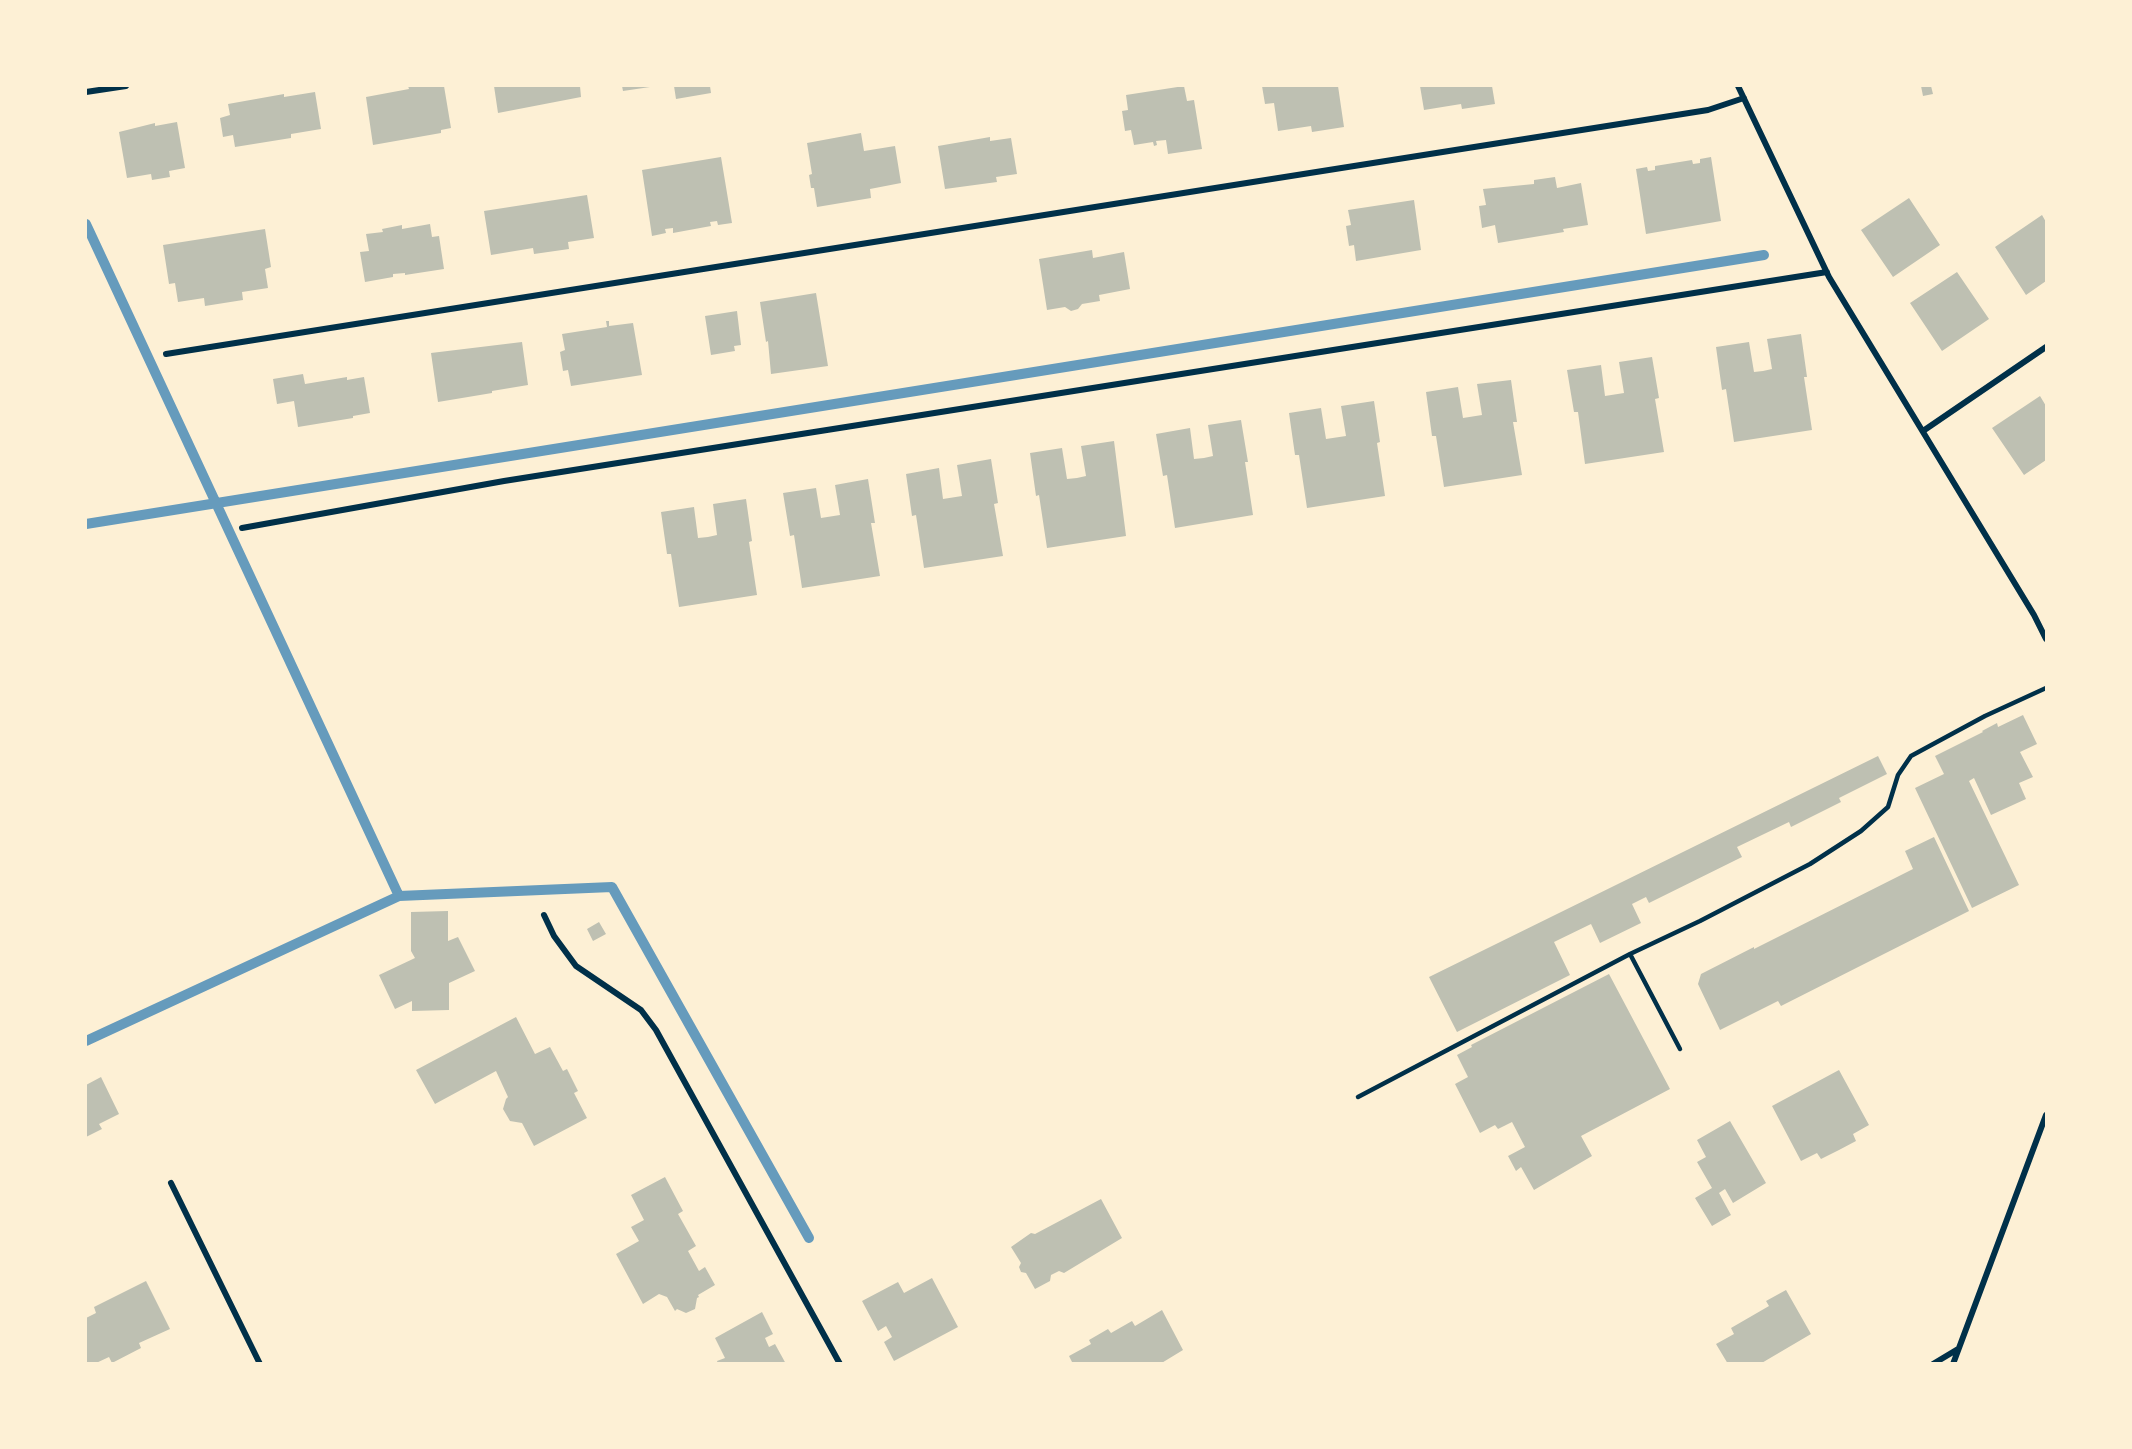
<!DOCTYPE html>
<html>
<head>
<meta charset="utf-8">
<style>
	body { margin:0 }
	#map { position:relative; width:2132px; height:1449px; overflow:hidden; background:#fdf0d5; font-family:"Roboto Serif",serif }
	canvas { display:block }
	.frame { position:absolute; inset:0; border:87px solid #fdf0d5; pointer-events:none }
</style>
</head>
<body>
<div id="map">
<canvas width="2132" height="1449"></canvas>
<div class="frame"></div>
</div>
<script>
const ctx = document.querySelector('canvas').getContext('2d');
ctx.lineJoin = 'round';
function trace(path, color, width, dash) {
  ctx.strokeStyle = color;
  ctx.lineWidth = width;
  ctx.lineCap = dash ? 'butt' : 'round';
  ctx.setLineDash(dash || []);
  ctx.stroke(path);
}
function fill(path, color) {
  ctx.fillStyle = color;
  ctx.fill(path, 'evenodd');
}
trace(new Path2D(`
	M 86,224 L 399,896
	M 86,524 L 1764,255
	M 86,1041 L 399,896 L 612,887 L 809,1238`), '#669bbc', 10);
fill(new Path2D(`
	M 408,86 L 444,86 L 451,128 L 441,130 L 441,133 L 373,145 L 366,97 L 409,89 Z
	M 494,86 L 580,86 L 581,97 L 498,113 Z
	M 622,86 L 649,86 L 650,87 L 623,91 Z
	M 674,86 L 710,86 L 711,93 L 676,99 Z
	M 1184,86 L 1187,101 L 1194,100 L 1202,149 L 1168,154 L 1166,140 L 1156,141 L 1157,145 L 1154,146 L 1153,142 L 1134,145 L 1131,130 L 1125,131 L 1122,111 L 1128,110 L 1126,95 Z
	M 1262,86 L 1338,86 L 1344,127 L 1312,132 L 1311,126 L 1278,131 L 1274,103 L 1265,104 Z
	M 1420,86 L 1492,86 L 1495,104 L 1462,109 L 1461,104 L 1424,110 Z
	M 1921,86 L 1931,86 L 1933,94 L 1923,96 Z
	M 315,92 L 321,129 L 291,134 L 291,138 L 235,147 L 233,135 L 223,137 L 220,118 L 230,115 L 228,104 L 284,94 L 284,97 Z
	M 177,122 L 185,168 L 169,171 L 170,177 L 152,180 L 151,174 L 127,178 L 119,132 L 155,123 L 155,126 Z
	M 861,133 L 864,151 L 895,146 L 901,183 L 870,189 L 871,198 L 817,207 L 814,188 L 811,188 L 809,175 L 812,174 L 807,143 Z
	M 990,137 L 990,141 L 1011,138 L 1017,174 L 996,177 L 997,182 L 945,189 L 938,146 Z
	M 721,157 L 732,223 L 718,225 L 717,221 L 710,222 L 711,226 L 673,233 L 673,228 L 665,229 L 666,233 L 652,236 L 642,170 Z
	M 1711,157 L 1721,221 L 1646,234 L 1636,169 L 1647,167 L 1648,171 L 1655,170 L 1655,166 L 1692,160 L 1693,164 L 1700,163 L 1700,159 Z
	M 1555,177 L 1557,188 L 1581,183 L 1588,225 L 1563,229 L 1564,232 L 1498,243 L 1495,225 L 1482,228 L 1479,206 L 1486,205 L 1483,189 L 1534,184 L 1534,180 Z
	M 587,195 L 594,238 L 568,242 L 569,249 L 534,254 L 533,248 L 491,255 L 484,211 Z
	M 1909,198 L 1940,245 L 1893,277 L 1861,230 Z
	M 1414,200 L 1421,250 L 1356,261 L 1354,245 L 1349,246 L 1346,226 L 1351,225 L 1348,210 Z
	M 2042,215 L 2046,222 L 2046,281 L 2026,295 L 1995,247 Z
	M 430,224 L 432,237 L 439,236 L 444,269 L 405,275 L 405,273 L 393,274 L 393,277 L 365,282 L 360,252 L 369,251 L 366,234 L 383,232 L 382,229 L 402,225 L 402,229 Z
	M 265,229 L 271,267 L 265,269 L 268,288 L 242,292 L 243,300 L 205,306 L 204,298 L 178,302 L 175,283 L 169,284 L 163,245 Z
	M 1092,250 L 1093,258 L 1124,252 L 1130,289 L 1099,295 L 1100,301 L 1082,304 L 1078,309 L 1071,311 L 1065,307 L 1047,310 L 1039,259 Z
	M 1957,272 L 1989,319 L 1942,351 L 1910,303 Z
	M 816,293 L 828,366 L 771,374 L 768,341 L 766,342 L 760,302 Z
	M 737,311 L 741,345 L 734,346 L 735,351 L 711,355 L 705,316 Z
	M 606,321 L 609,321 L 609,326 L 633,323 L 642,375 L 571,386 L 568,370 L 563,371 L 560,352 L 565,350 L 562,334 L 607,327 Z
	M 1801,334 L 1807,377 L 1804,377 L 1812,430 L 1734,442 L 1726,389 L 1722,390 L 1716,347 L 1749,342 L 1754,372 L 1763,371 L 1772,369 L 1767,339 Z
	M 522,342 L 528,385 L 492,391 L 492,393 L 438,402 L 431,353 Z
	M 1652,357 L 1659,398 L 1655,399 L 1664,452 L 1585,464 L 1578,412 L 1574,412 L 1567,370 L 1601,365 L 1605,396 L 1624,393 L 1619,362 Z
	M 303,374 L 305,384 L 347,377 L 347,380 L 364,377 L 370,413 L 353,416 L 353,418 L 298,427 L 294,401 L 277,404 L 273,379 Z
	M 1511,380 L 1517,422 L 1513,422 L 1522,475 L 1444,487 L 1436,436 L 1432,436 L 1426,392 L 1458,387 L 1463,418 L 1482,415 L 1477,384 Z
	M 2040,396 L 2046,406 L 2046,460 L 2024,475 L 1992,428 Z
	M 1374,401 L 1380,442 L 1377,443 L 1385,496 L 1307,508 L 1299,455 L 1295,455 L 1289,413 L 1321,408 L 1326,439 L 1346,436 L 1341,406 Z
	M 1241,420 L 1248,462 L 1245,462 L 1253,515 L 1175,528 L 1167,475 L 1163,476 L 1156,434 L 1190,428 L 1194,459 L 1204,458 L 1213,456 L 1208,425 Z
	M 1114,441 L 1126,536 L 1047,548 L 1039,495 L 1036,496 L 1030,453 L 1062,448 L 1067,479 L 1077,478 L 1086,476 L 1081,446 Z
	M 991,459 L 998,503 L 994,504 L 1003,556 L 924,568 L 916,515 L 912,516 L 906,474 L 939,468 L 943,499 L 962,496 L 957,465 Z
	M 868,479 L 875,523 L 871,523 L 880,576 L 802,588 L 794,535 L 790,536 L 783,493 L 816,488 L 821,518 L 840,515 L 835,485 Z
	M 746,499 L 752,541 L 749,542 L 757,595 L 679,607 L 671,554 L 667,554 L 661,512 L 694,507 L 698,538 L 708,537 L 717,535 L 713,504 Z
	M 2023,715 L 2037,744 L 2020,752 L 2033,777 L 2019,783 L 2026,799 L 1991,815 L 1974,778 L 1969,781 L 2019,885 L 1972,908 L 1915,788 L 1944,774 L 1935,756 L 1983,732 L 1982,731 L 1997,723 L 1998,727 Z
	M 1878,756 L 1887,774 L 1839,798 L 1841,802 L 1791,827 L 1789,822 L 1737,847 L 1742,857 L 1649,903 L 1646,897 L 1632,904 L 1641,923 L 1600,943 L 1591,924 L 1554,942 L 1570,975 L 1457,1032 L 1429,977 Z
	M 1934,837 L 1969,911 L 1781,1006 L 1778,1001 L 1720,1030 L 1698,984 L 1701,974 L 1754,947 L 1754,949 L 1913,869 L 1905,851 Z
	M 448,911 L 448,941 L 458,937 L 475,971 L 449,983 L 449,1010 L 412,1011 L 412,1001 L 395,1009 L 379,975 L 415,958 L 411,951 L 411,912 Z
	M 599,922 L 606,934 L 593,941 L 587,929 Z
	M 1609,974 L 1670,1089 L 1581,1136 L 1592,1156 L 1534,1190 L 1521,1167 L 1516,1171 L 1508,1156 L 1525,1147 L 1512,1122 L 1498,1129 L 1495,1125 L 1480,1133 L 1455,1084 L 1468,1077 L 1457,1055 L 1472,1047 L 1471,1045 Z
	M 516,1017 L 535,1054 L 550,1047 L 563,1071 L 567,1069 L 578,1091 L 574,1093 L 587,1118 L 534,1146 L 522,1123 L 510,1121 L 503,1109 L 506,1099 L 508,1097 L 496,1071 L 435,1104 L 416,1070 Z
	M 1839,1070 L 1869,1125 L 1853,1134 L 1856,1141 L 1839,1150 L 1821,1159 L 1817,1153 L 1801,1161 L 1772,1106 Z
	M 101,1077 L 119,1114 L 99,1124 L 102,1129 L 86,1137 L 86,1085 Z
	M 1730,1121 L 1766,1183 L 1733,1203 L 1725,1189 L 1719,1193 L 1731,1215 L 1712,1226 L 1695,1198 L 1712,1188 L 1697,1162 L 1706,1157 L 1697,1140 Z
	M 665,1177 L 683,1211 L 678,1214 L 696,1246 L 688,1251 L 699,1271 L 705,1267 L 715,1285 L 698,1295 L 699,1297 L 697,1298 L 695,1309 L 686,1313 L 677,1309 L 675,1311 L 667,1297 L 659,1294 L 643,1304 L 616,1254 L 639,1241 L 631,1227 L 644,1220 L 631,1195 Z
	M 1101,1199 L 1122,1238 L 1064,1273 L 1059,1271 L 1051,1275 L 1050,1281 L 1035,1289 L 1026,1273 L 1021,1272 L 1019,1267 L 1021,1263 L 1011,1247 L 1031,1233 L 1035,1234 Z
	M 932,1278 L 958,1327 L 894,1361 L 884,1342 L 892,1337 L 886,1326 L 878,1331 L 862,1301 L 898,1282 L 904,1293 Z
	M 146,1281 L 170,1329 L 139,1343 L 141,1348 L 112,1363 L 109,1357 L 94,1364 L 86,1364 L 86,1318 L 96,1313 L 94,1307 Z
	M 1786,1290 L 1811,1334 L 1760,1364 L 1728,1364 L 1716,1344 L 1734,1334 L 1731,1328 L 1769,1306 L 1766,1301 Z
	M 1162,1310 L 1183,1350 L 1160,1364 L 1073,1364 L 1069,1356 L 1091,1344 L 1089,1340 L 1108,1329 L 1111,1333 L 1132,1321 L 1135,1326 Z
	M 762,1312 L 773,1334 L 765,1338 L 769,1347 L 775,1344 L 786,1364 L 718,1364 L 717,1361 L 725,1358 L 715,1338 Z`), '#bec0b2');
trace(new Path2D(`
	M 1680,1049 L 1630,954 L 1700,921 L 1810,864 L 1861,831 L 1888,807 L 1898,775 L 1911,756 L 1985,716 L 2046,688
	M 1358,1097 L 1630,954`), '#003049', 4.5);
trace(new Path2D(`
	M 1738,86 L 1829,277 L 2034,615 L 2046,639
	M 86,92 L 126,86
	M 166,354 L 1708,110 L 1744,98
	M 1923,431 L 2046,347
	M 242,528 L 504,481 L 1827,272
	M 544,915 L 554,936 L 576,966 L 641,1010 L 656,1030 L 840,1364
	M 171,1183 L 260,1364
	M 1933,1364 L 1958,1349
	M 1953,1364 L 2046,1115`), '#003049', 6);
</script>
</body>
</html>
